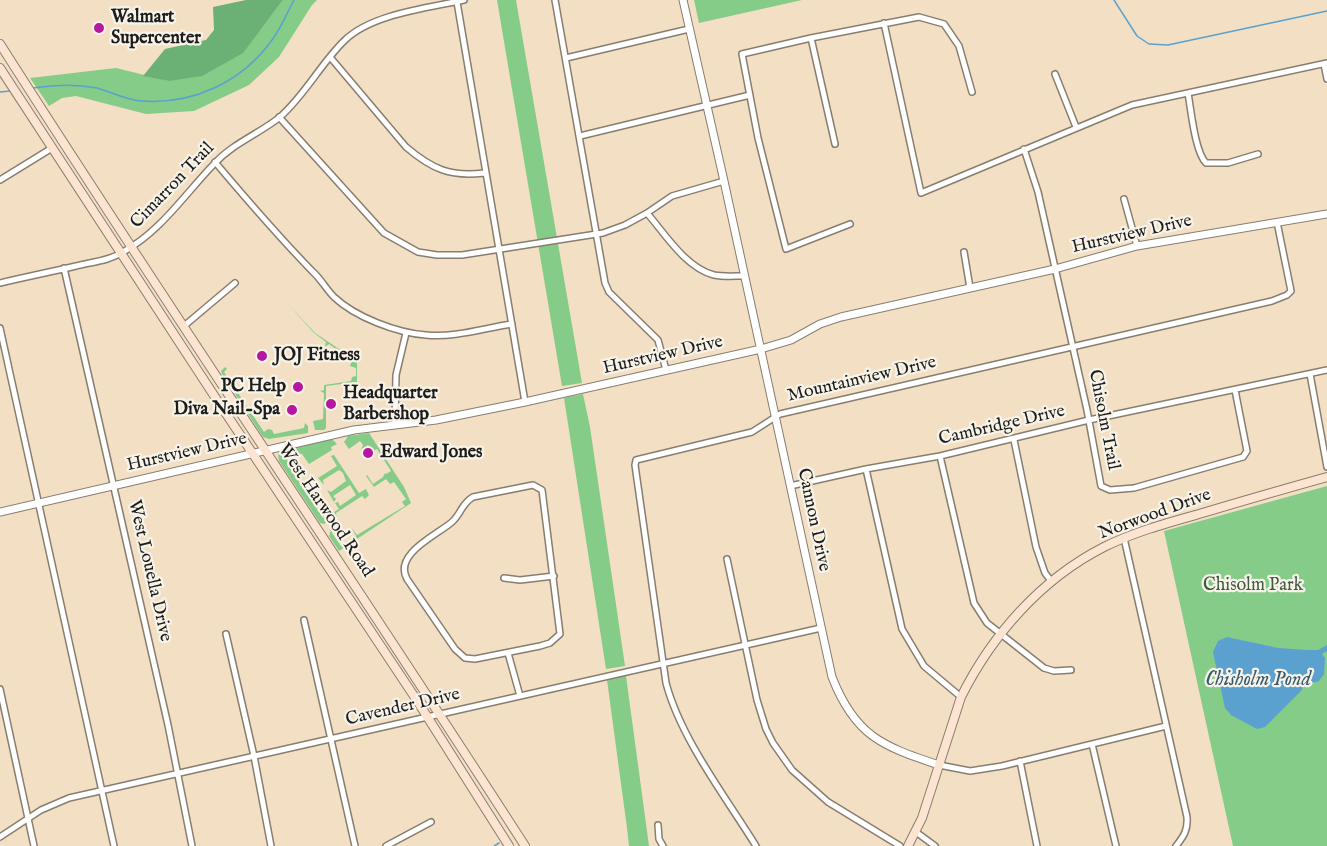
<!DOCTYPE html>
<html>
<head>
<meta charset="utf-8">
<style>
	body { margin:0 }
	canvas { display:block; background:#f3dfc3 }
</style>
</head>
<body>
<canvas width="1327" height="846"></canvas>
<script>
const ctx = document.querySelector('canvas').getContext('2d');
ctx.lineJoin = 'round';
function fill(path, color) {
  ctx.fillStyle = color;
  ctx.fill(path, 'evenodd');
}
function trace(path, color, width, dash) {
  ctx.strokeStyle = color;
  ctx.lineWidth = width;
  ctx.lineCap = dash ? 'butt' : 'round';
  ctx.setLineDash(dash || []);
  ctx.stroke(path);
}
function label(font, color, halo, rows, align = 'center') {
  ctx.font = font + ' "IM FELL English",serif';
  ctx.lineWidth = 4.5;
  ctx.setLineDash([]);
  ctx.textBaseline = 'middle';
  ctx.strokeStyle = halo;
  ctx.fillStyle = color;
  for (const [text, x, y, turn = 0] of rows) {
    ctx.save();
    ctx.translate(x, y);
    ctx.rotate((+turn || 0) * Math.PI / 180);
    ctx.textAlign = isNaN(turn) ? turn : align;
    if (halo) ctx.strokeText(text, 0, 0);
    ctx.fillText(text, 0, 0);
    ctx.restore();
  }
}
fill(new Path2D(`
	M 283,0 L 317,0 L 312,5 L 279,57 L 249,85 L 194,111 L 146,114 L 76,96 L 62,98 L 49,106 L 30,78 L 116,68 L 169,81 L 261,29 Z
	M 497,0 L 516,0 L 582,383 L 562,386 Z
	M 694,0 L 802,0 L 699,23 Z
	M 286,302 L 315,333 L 357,361 L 357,382 L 326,386 L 326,428 L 324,430 L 315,430 L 313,421 L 323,419 L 324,393 L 320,391 L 324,390 L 324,385 L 351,381 L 352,377 L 356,376 L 356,368 L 350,366 L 352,360 L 350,359 L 329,344 L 325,347 L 326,342 L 314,333 Z
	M 225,367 L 227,369 L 224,372 L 264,432 L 268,429 L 272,430 L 274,434 L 304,428 L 305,423 L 308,426 L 308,433 L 269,439 L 263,437 L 222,374 L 221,371 Z
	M 583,394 L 590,427 L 625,666 L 606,669 L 564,398 Z
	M 369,433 L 404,487 L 411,503 L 339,551 L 329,536 L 331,530 L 336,528 L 332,533 L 341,546 L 356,536 L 351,527 L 357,535 L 405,506 L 402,502 L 406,499 L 394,482 L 390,484 L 386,479 L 374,487 L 366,476 L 367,475 L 373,484 L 383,477 L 385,473 L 386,474 L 391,471 L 377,449 L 373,451 L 368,445 L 361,450 L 363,445 L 360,441 L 349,449 L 344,442 L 348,436 Z
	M 329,440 L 333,440 L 337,444 L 331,447 L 332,450 L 309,464 L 302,454 L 291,453 L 287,457 L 288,465 L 323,518 L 326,516 L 330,521 L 324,524 L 320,523 L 316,517 L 279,461 L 278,455 L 283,451 Z
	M 334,455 L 359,493 L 366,489 L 369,495 L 365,499 L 362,496 L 336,513 L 337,518 L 334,512 L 339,509 L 335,503 L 338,502 L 340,506 L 356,495 L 350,485 L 333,496 L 336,499 L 334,502 L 327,490 L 331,492 L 346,481 L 343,473 L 339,470 L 323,480 L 324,485 L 318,478 L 337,466 L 331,456 Z
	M 1327,486 L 1327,846 L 1233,846 L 1164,531 Z
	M 626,676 L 649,846 L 629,846 L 627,828 L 607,680 Z`), '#84cc88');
fill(new Path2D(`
	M 246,0 L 283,0 L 243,53 L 202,76 L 169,81 L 143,76 L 165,49 L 206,40 L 214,30 L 213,7 Z`), '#6bb074');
fill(new Path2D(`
	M 1227,637 L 1278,648 L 1307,650 L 1318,650 L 1327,645 L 1327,651 L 1322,654 L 1325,658 L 1324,674 L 1319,681 L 1304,685 L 1301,691 L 1265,727 L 1257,729 L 1231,715 L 1225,708 L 1213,652 L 1218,641 Z`), '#5aa1d0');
trace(new Path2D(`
	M 1114,0 L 1137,36 L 1149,44 L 1168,45 L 1327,11
	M 33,88 C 53,85 76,84 97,88 C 111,92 126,100 141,101 C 193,105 242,82 272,40 C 281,28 287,13 294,0
	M 0,92 L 10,91
	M 494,846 L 499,843`), '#5aa1d0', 1.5);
const minor = new Path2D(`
	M 555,0 L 605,283 L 609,292 L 658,340 L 666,370
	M 457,2 C 479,135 503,268 525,402
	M 884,23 L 921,193 L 1132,105 L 1327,63
	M 811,38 L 835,144
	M 330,57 L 406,147 C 432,169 450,177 484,173
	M 566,58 L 689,29
	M 1324,64 L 1327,79
	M 1055,74 L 1076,127
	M 1188,93 C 1191,110 1195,152 1206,163 L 1228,163 L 1258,154
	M 279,117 L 384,233 L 418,252 L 437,255 L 462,255 L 603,233 L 625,225 L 647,213 L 672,196 L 724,181
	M 580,136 L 750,95
	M 1024,149 L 1038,192 L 1087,410 L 1101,486 L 1110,490 L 1134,488 L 1243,457 L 1247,451 L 1235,390
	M 215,162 C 247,200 279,237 313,272 C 321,279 326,289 334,297 C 355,317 397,333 426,335 C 454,338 484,328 512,324
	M 0,180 L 52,148
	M 1124,199 L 1137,246
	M 647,213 C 665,234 686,268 714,275 C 724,277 734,276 743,276
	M 850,224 L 786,249 L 758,138 L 742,54 L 811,38 L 919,17 L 944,24 L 959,46 L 972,92
	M 964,252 L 970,288
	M 64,268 L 168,725 L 192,846
	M 0,283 C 25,277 50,272 76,266 C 91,262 109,261 123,252 C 161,231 185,194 214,164 C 233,143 259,134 280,117 C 306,94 321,63 345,40 C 372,14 428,8 464,0
	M 184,326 L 235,283
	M 0,328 L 114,846
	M 1310,374 L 1327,467
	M 395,425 L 396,375 L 406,333
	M 1014,440 L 1036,547 L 1045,573 L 1052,582
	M 940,456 L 974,603 L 987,623 L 1044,668 L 1054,671 L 1071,670
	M 866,469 L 902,629 L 924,666 L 961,697
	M 533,485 L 542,490 L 560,634 L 550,643 L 540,646 L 475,659 L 465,658 L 455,649 L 407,579 C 393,554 437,535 452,522 C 462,513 461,504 473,497 Z
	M 790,486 L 866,469 L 940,456 L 1089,420 L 1327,370
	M 1124,538 L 1187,817 C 1188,830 1184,836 1176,846
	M 727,559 L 757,700 L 766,729 L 773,743 L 792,770 L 828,802 L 900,846
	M 504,578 L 520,580 L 554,576
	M 304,620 L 355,846
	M 226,634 L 254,756 L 271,846
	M 508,653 L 520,696
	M 0,689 L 34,846
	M 1092,744 L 1116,846
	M 1020,761 L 1037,846
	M 939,765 L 970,771 L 1002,766 L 1166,726
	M 658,825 L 659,839 L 663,846
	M 916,832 L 935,846
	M 0,837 L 41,810 L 69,798 L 821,628
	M 386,846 L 431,822
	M 756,846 C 725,796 681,739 666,683 L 635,465 L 636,460 L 752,432 L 780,414 L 1272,301 L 1287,295 L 1291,291 L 1277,222`);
const tertiary = new Path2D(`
	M 683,0 L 724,181 L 832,677 C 855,736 882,746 939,765
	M 0,512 L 354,430 L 436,420 L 525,402 L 761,349 L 791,340 L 820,324 L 841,317 L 1055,269 L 1137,246 L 1327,214`);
const secondary = new Path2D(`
	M 0,44 C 171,313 352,577 525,846
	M 0,68 L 215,397 L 416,699 L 509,846
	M 908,846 L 922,818 L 961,697 C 992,635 1041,579 1104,547 C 1134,532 1167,523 1199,514 C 1242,501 1284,489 1327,477`);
trace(minor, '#887e70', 8);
trace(tertiary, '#887e70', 9);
trace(secondary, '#887e70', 10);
trace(minor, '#fff', 5);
trace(tertiary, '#fff', 7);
trace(secondary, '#fde4d1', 8);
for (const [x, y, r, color] of [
	[99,28,6,"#b5179e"],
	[262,356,6,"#b5179e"],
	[298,387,6,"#b5179e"],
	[331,404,6,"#b5179e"],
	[292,410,6,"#b5179e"],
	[368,453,6,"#b5179e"]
]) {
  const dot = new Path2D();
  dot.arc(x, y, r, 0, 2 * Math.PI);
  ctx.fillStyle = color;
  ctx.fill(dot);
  trace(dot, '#f7f3e8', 2);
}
label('bold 18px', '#1c1c1c', '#f7f3e8', [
	["Walmart",111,18],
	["Supercenter",111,39],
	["JOJ Fitness",274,356],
	["PC Help",286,387,"right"],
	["Headquarter",343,394],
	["Barbershop",343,415],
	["Diva Nail-Spa",280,410,"right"],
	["Edward Jones",380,453]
], 'left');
label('18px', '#1c1c1c', '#f7f3e8', [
	["Cimarron Trail",173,186,-46],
	["Hurstview Drive",1132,235,-13],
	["Hurstview Drive",663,356,-13],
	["Mountainview Drive",862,380,-13],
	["Chisolm Trail",1103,420,79],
	["Cambridge Drive",1002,426,-13],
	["Hurstview Drive",187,453,-13],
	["West Harwood Road",325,511,56],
	["Norwood Drive",1155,515,-20],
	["Cannon Drive",813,520,78],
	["West Louella Drive",149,571,77],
	["Cavender Drive",403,708,-13]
]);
label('18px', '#405a42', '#f7f3e8', [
	["Chisolm Park",1253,586]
]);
label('italic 20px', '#38586d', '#f7f3e8', [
	["Chisholm Pond",1258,681]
]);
</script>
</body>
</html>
